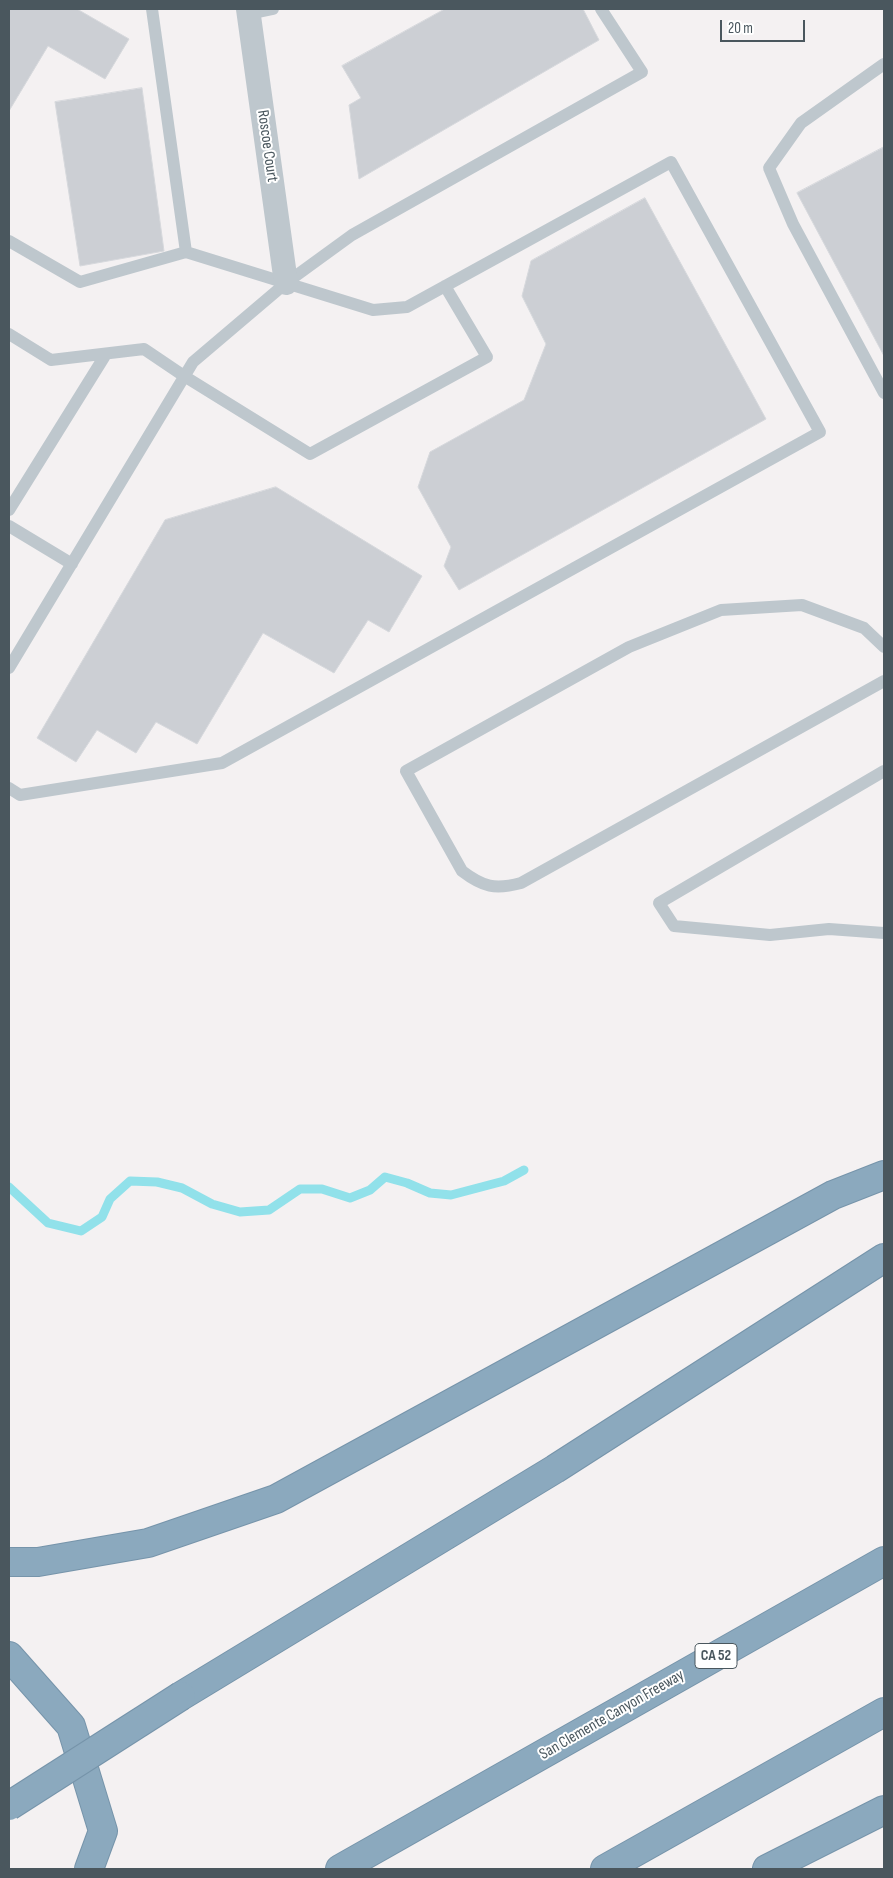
<!DOCTYPE html>
<html>
<head>
<meta charset="utf-8">
<style>
	body { margin:0 }
	#map { position:relative; width:893px; height:1878px; overflow:hidden; background:#f4f1f2; font-family:"Sofia Sans Condensed",sans-serif }
	canvas { display:block }
	.frame { position:absolute; inset:0; border:10px solid #4a575e; pointer-events:none }
	.scale { position:absolute; left:720px; top:20px; width:85px; height:22px; box-sizing:border-box; border:2px solid #4a575e; border-top:0; padding-left:6px; font-size:15px; line-height:18px; white-space:nowrap; color:#4a575e; -webkit-text-stroke:4px #fff; paint-order:stroke }
</style>
</head>
<body>
<div id="map">
<canvas width="893" height="1878"></canvas>
<div class="frame"></div>
<div class="scale">20 m</div>
</div>
<script>
const ctx = document.querySelector('canvas').getContext('2d');
ctx.lineJoin = 'round';
function trace(path, color, width, dash) {
  ctx.strokeStyle = color;
  ctx.lineWidth = width;
  ctx.lineCap = dash ? 'butt' : 'round';
  ctx.setLineDash(dash || []);
  ctx.stroke(path);
}
function fill(path, color) {
  ctx.fillStyle = color;
  ctx.fill(path, 'evenodd');
}
function label(font, color, halo, rows, align = 'center') {
  ctx.font = font + ' "Sofia Sans Condensed",sans-serif';
  ctx.lineWidth = 4;
  ctx.setLineDash([]);
  ctx.textBaseline = 'middle';
  ctx.strokeStyle = halo;
  ctx.fillStyle = color;
  for (const [text, x, y, turn = 0] of rows) {
    ctx.save();
    ctx.translate(x, y);
    ctx.rotate((+turn || 0) * Math.PI / 180);
    ctx.textAlign = isNaN(turn) ? turn : align;
    if (halo) ctx.strokeText(text, 0, 0);
    ctx.fillText(text, 0, 0);
    ctx.restore();
  }
}
trace(new Path2D(`
	M 9,1187 L 48,1223 L 81,1231 L 102,1217 L 110,1199 L 130,1181 L 157,1182 L 182,1188 L 212,1204 L 240,1212 L 269,1210 L 300,1189 L 322,1189 L 350,1198 L 370,1190 L 385,1177 L 407,1183 L 430,1193 L 451,1195 L 504,1181 L 524,1170`), '#91e1ea', 9);
const building = new Path2D(`
	M 9,9 L 77,9 L 129,39 L 105,79 L 48,46 L 9,111 Z
	M 445,9 L 583,9 L 599,40 L 359,179 L 349,105 L 361,98 L 342,66 Z
	M 142,88 L 164,251 L 80,266 L 55,102 Z
	M 884,147 L 884,356 L 797,193 Z
	M 645,198 L 766,419 L 459,590 L 444,566 L 451,547 L 418,487 L 430,452 L 524,400 L 546,344 L 522,296 L 531,261 Z
	M 276,487 L 422,576 L 389,632 L 368,620 L 334,673 L 263,633 L 197,744 L 156,722 L 136,753 L 97,730 L 76,762 L 37,738 L 165,520 Z`);
fill(building, '#cccfd4');
trace(building, '#d6d8dc', 1);
const motorway = new Path2D(`
	M 9,1562 L 38,1562 L 148,1543 L 276,1499 L 833,1195 L 884,1175
	M 9,1656 L 71,1726 L 103,1831 L 89,1869
	M 181,1696 L 555,1469 L 884,1258
	M 340,1869 L 884,1561
	M 605,1869 L 884,1712
	M 767,1869 L 884,1810`);
trace(motorway, '#7694aa', 30);
trace(new Path2D(`
	M 249,14 L 273,9
	M 884,64 L 801,123 L 769,168 L 793,224 L 884,393
	M 9,241 L 80,282 L 186,252
	M 9,334 L 51,360 L 144,349 L 184,376 L 310,454 L 487,357 L 445,286
	M 9,510 L 106,354
	M 9,526 L 72,564
	M 884,647 L 864,628 L 802,605 L 721,610 L 629,647 L 406,771 L 462,871 C 483,887 495,890 521,883 L 884,681
	M 9,668 L 193,362 L 286,283 L 352,235 L 642,72 L 601,9
	M 884,771 L 659,903 L 674,926 L 770,935 L 829,929 L 884,933
	M 9,788 L 20,795 L 222,763 L 820,432 L 671,162 L 407,307 L 373,310 L 186,252 L 152,9`), '#bec7cd', 12);
trace(new Path2D(`
	M 248,9 L 286,283`), '#bec7cd', 24);
trace(motorway, '#8ba9be', 28);
const motorwayBridge = new Path2D(`
	M 9,1806 L 181,1696`);
trace(motorwayBridge, '#7694aa', 30, []);
trace(motorwayBridge, '#8ba9be', 28);
for (const [x, y, w] of [
	[716,1656,42]
]) {
  const box = new Path2D();
  box.roundRect(x - w / 2, y - 12.5, w, 25, 4);
  ctx.fillStyle = '#fff';
  ctx.fill(box);
  trace(box, '#4a575e', 1);
}
label('bold 15px', '#4a575e', null, [
	["CA 52",716,1656]
]);
label('16px', '#4a575e', '#fff', [
	["Roscoe Court",267,146,82],
	["San Clemente Canyon Freeway",612,1715,-30]
]);
</script>
</body>
</html>
